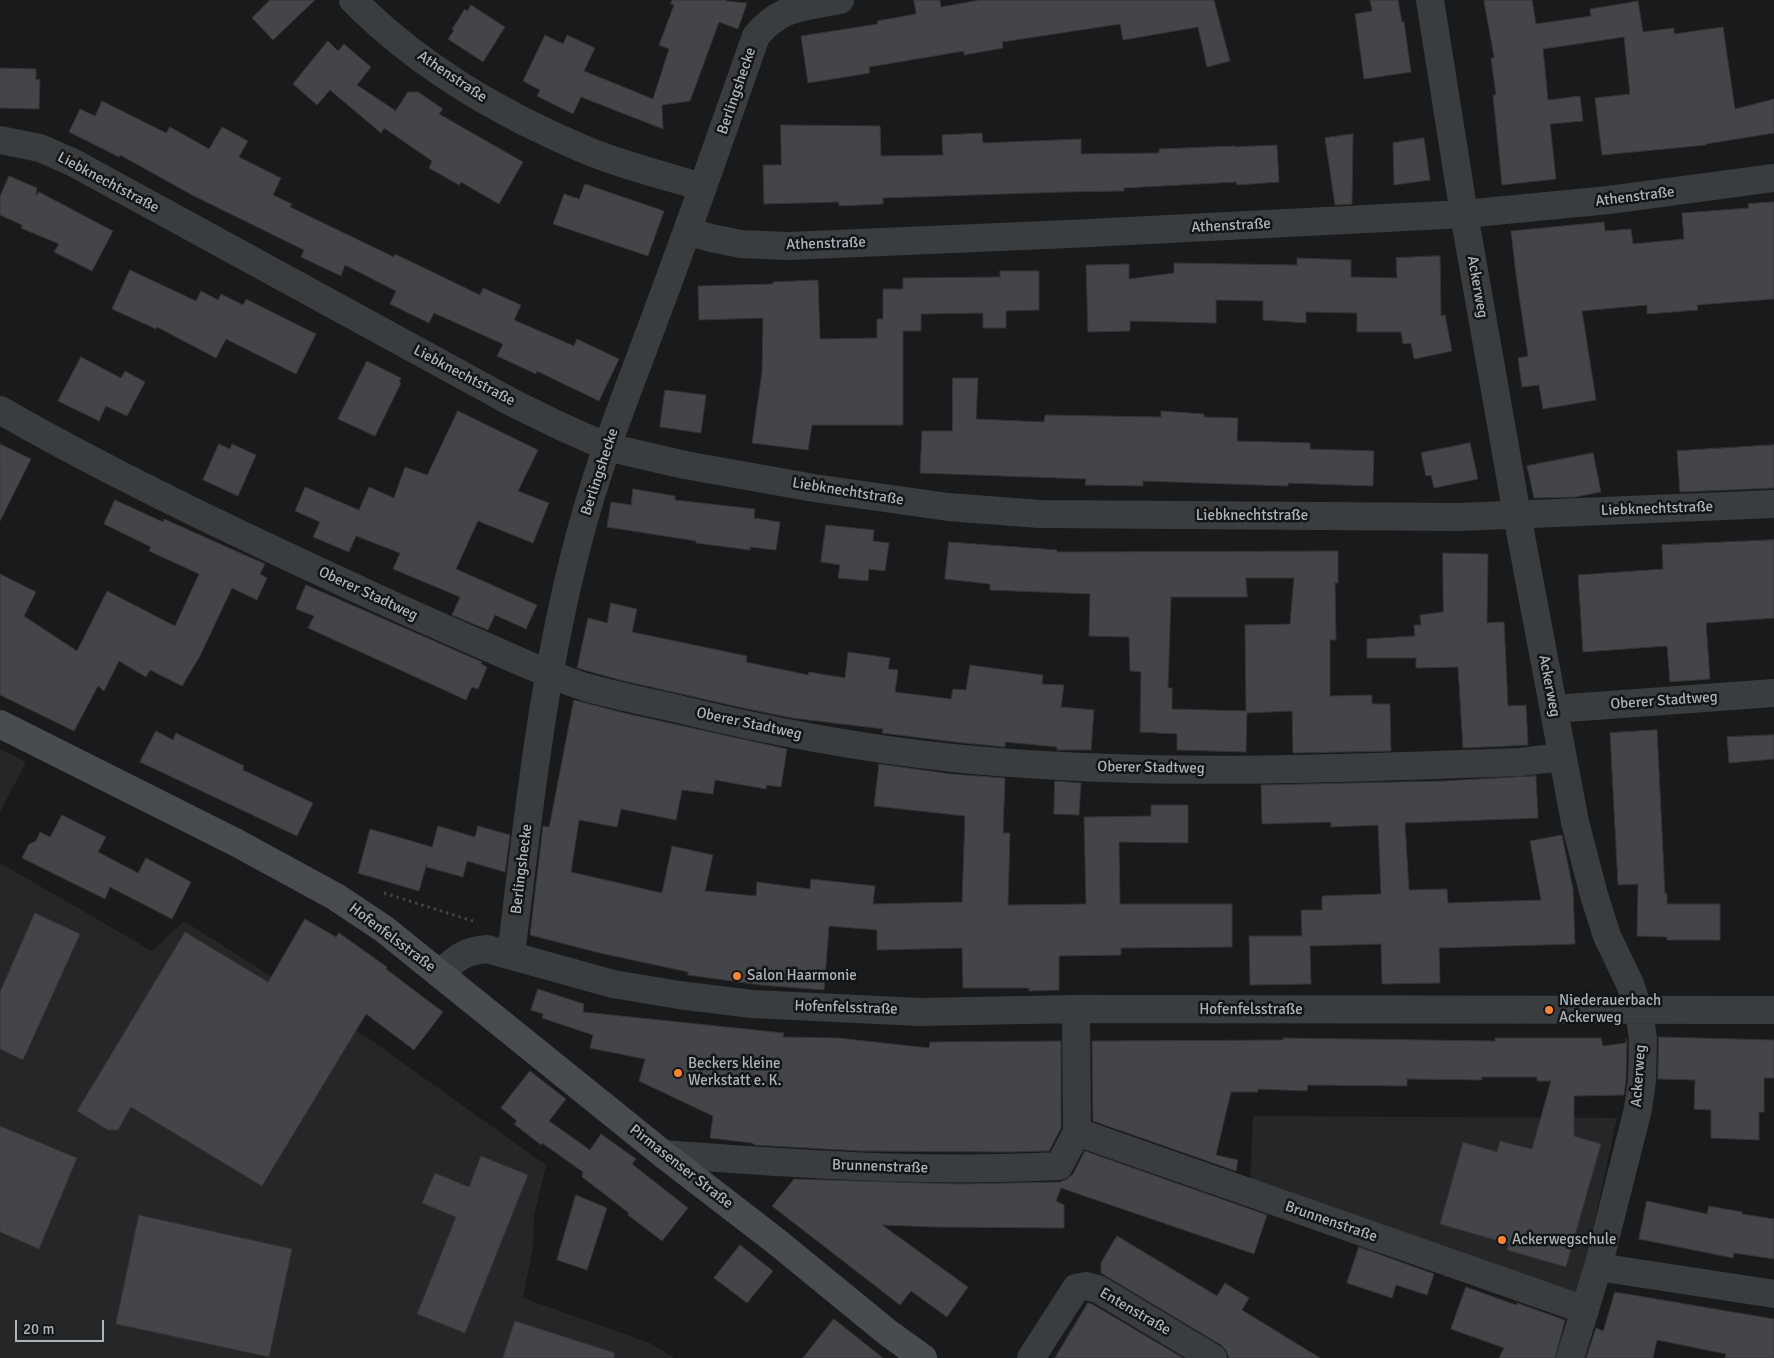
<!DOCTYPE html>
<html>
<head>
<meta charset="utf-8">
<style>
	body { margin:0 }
	#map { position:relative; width:1774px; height:1358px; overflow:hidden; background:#191a1b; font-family:Signika,sans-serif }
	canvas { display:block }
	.scale { position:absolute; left:15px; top:1320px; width:89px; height:22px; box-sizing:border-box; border:2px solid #abb4bb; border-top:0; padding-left:6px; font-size:15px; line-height:18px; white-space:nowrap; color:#abb4bb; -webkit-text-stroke:4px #141516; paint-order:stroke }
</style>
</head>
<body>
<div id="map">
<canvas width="1774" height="1358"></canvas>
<div class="scale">20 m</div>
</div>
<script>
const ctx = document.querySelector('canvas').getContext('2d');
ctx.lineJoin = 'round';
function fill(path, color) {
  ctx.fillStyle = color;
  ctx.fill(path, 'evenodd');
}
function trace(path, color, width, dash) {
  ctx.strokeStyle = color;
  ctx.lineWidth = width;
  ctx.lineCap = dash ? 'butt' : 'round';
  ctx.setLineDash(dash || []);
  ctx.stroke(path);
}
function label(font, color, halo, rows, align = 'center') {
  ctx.font = font + ' Signika,sans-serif';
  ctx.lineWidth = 5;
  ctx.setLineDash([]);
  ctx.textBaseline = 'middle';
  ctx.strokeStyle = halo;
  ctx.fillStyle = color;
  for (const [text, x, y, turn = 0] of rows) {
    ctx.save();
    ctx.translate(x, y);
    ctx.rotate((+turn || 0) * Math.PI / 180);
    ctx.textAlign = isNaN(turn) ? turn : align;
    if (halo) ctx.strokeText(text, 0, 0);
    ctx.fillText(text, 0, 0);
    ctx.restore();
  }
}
fill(new Path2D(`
	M 0,749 L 26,762 L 0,812 Z
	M 0,863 L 152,951 L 184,921 L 368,1038 L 546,1165 L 534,1216 L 533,1247 L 523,1298 L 650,1343 L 674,1358 L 0,1358 Z
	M 1253,1116 L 1617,1118 L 1578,1297 L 1250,1184 Z`), '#252628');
const building = new Path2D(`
	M 270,0 L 315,0 L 273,40 L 252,18 Z
	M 672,0 L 727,0 L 726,1 L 747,3 L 738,29 L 719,22 L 690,101 L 662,105 L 663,129 L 581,97 L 573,114 L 537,96 L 540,90 L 523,81 L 545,35 L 563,44 L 567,35 L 595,48 L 584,71 L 653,99 L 669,49 L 659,45 L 674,5 L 671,4 Z
	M 914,0 L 940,0 L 941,7 L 980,0 L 1214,0 L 1230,61 L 1207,67 L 1198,27 L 1123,40 L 1120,24 L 1002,42 L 1003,48 L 964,55 L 964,51 L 869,67 L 870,73 L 808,83 L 801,36 L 878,24 L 877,21 L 916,14 Z
	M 1370,0 L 1398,0 L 1402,22 L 1404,22 L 1411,72 L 1364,79 L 1355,14 L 1372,11 Z
	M 1484,0 L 1532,0 L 1536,24 L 1591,16 L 1590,9 L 1638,1 L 1643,32 L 1674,28 L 1674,34 L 1723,27 L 1735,109 L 1774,99 L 1774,133 L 1706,144 L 1706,145 L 1602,155 L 1595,98 L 1630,94 L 1624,37 L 1543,49 L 1548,100 L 1580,96 L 1583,121 L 1550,124 L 1556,179 L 1502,185 L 1493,95 L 1496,95 L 1491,58 L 1494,58 Z
	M 471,5 L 505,27 L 483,62 L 448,39 L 454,30 L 452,29 L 465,9 L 467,11 Z
	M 328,41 L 338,51 L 344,44 L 371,67 L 357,85 L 396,111 L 394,113 L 408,92 L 418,92 L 443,109 L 439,114 L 523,162 L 499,204 L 461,182 L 459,185 L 429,168 L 432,161 L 384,128 L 381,133 L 330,90 L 317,105 L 293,84 Z
	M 0,68 L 36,69 L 36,80 L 40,79 L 39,109 L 0,108 Z
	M 102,101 L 166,133 L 170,127 L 209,149 L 222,127 L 248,141 L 239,157 L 281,178 L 273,195 L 292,204 L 290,207 L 394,257 L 395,254 L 480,295 L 483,288 L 521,305 L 514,320 L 574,346 L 577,339 L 619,359 L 599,401 L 537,371 L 536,374 L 497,356 L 503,344 L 434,313 L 429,323 L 390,304 L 396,291 L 345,265 L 341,276 L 301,257 L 304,250 L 194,196 L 120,155 L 119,157 L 69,132 L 80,109 L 95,116 Z
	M 781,125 L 880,126 L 881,156 L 943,155 L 942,135 L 982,133 L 983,143 L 1081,139 L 1081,154 L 1159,153 L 1159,149 L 1235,146 L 1235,147 L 1277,145 L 1279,182 L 1237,185 L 1236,182 L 1124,188 L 1124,191 L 1065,192 L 883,198 L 883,204 L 839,206 L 839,202 L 764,204 L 763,165 L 781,165 Z
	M 1353,134 L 1352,204 L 1335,205 L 1325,138 Z
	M 1424,138 L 1430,180 L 1394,185 L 1393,143 Z
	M 9,176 L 37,188 L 36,196 L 39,192 L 113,231 L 92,271 L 54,252 L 59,244 L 21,228 L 22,225 L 0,215 L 0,197 Z
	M 585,184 L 664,211 L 648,256 L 553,224 L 564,194 L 579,199 Z
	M 1774,202 L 1774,299 L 1697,305 L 1698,310 L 1647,314 L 1647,305 L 1582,311 L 1596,400 L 1543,409 L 1539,385 L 1522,387 L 1518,358 L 1528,356 L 1516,275 L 1511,231 L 1604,222 L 1605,231 L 1631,229 L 1633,244 L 1684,239 L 1682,213 L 1749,208 L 1748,204 Z
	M 1440,256 L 1441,316 L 1445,315 L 1452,351 L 1414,359 L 1411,343 L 1403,344 L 1401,332 L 1357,332 L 1357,313 L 1306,312 L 1306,323 L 1263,320 L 1263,301 L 1216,300 L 1216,323 L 1130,321 L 1130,331 L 1088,332 L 1086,265 L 1129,264 L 1129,279 L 1174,273 L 1174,263 L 1297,265 L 1297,258 L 1351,260 L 1351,277 L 1397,278 L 1396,258 Z
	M 130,270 L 196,301 L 201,291 L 218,300 L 221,294 L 243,305 L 246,299 L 316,334 L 296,374 L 226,339 L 216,358 L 157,327 L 156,329 L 112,309 Z
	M 1000,271 L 1039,271 L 1039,310 L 1006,311 L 1006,328 L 983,328 L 983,313 L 921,314 L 921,331 L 903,331 L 903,425 L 812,425 L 808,450 L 752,443 L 762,372 L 763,318 L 699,320 L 698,286 L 773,284 L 773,282 L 818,280 L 820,339 L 877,338 L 877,319 L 883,319 L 883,289 L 903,289 L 903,278 L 1000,277 Z
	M 81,357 L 121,378 L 125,371 L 145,382 L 127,416 L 106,406 L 99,421 L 58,401 Z
	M 367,361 L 401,378 L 399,381 L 401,383 L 375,436 L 338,419 Z
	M 953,378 L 978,378 L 976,419 L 1044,422 L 1045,415 L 1161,417 L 1161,411 L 1204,414 L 1204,417 L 1238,418 L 1237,441 L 1310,443 L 1310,449 L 1374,451 L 1373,486 L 1288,483 L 1288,486 L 1143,481 L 1143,486 L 1085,485 L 1086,479 L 920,473 L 922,431 L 952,431 Z
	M 665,390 L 706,395 L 701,433 L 660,427 Z
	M 458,411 L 538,450 L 518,491 L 549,503 L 533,543 L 478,521 L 456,569 L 537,605 L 526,629 L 495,615 L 488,630 L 452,615 L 460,597 L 393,569 L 400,553 L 356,536 L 349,552 L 313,537 L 320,522 L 295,511 L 305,487 L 359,510 L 369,487 L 394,498 L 405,467 L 427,475 Z
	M 1470,443 L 1478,479 L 1434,488 L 1431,475 L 1426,476 L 1421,453 Z
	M 0,444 L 31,459 L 0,521 Z
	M 219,444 L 230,449 L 232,444 L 256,455 L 238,496 L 203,480 Z
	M 1774,445 L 1774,488 L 1680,492 L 1677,451 Z
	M 1593,453 L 1601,492 L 1575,497 L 1534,498 L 1527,466 Z
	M 633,489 L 675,496 L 675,500 L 755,509 L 754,518 L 780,522 L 776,550 L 750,547 L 750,550 L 696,543 L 696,541 L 607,527 L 611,502 L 631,505 Z
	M 115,500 L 163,522 L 164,519 L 265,564 L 260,574 L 267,578 L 257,600 L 232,588 L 200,656 L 182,686 L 150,670 L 146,677 L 119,661 L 104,691 L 98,686 L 74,731 L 0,695 L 0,574 L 36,592 L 24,616 L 77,651 L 107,591 L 175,626 L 199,574 L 149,551 L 151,547 L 104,524 Z
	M 826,525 L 874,530 L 873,541 L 889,543 L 885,571 L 869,569 L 868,581 L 838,578 L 840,565 L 821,562 Z
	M 1774,540 L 1774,618 L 1706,623 L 1710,679 L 1670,682 L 1667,646 L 1583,652 L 1578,575 L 1663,569 L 1662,545 Z
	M 949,542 L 1057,550 L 1057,552 L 1338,551 L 1338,583 L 1335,583 L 1336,640 L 1330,640 L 1330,696 L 1372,695 L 1372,704 L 1390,704 L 1391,751 L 1293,753 L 1292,711 L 1247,713 L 1246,752 L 1177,750 L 1177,734 L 1140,732 L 1141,672 L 1130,671 L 1129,637 L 1089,636 L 1090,594 L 990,590 L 990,584 L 945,579 ZM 1246,578 L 1294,578 L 1290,624 L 1245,625 L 1246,711 L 1172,709 L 1172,688 L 1168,688 L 1171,597 L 1247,597 Z
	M 1443,553 L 1488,554 L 1487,623 L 1504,622 L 1508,706 L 1526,705 L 1528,745 L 1463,748 L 1458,667 L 1416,668 L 1416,658 L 1367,658 L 1367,639 L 1415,636 L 1414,625 L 1421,625 L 1420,615 L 1443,612 Z
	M 306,585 L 482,662 L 481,664 L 487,667 L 478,689 L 472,687 L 466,700 L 308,628 L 314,616 L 296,609 Z
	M 611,603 L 637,609 L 632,632 L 747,656 L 746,662 L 808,675 L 809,672 L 845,678 L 848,652 L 890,658 L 888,669 L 898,670 L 895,692 L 951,699 L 953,689 L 966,690 L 970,665 L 1043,675 L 1042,684 L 1064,685 L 1061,707 L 1094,710 L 1091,750 L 1057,750 L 1057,747 L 1005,742 L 1005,747 L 955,742 L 882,733 L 883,729 L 792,718 L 743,708 L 620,680 L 577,668 L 588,618 L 607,623 Z
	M 574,700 L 624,713 L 787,749 L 781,787 L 767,785 L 766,789 L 715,780 L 713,794 L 682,790 L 676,820 L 621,809 L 617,827 L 579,820 L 571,872 L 662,893 L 672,846 L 713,855 L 705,891 L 756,896 L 757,882 L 810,889 L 811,879 L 875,886 L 873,904 L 962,902 L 965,816 L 874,806 L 879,764 L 951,774 L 1005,778 L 1003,833 L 1010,833 L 1008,905 L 1086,904 L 1084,817 L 1151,816 L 1151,805 L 1188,805 L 1188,843 L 1119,842 L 1120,904 L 1232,904 L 1232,947 L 1121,948 L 1121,955 L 1059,956 L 1059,990 L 1029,991 L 1029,988 L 963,988 L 962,948 L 877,950 L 877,930 L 829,926 L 824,990 L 761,985 L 688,975 L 688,972 L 600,953 L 530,935 L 543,826 L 549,827 Z
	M 1657,730 L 1665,894 L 1667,893 L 1667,904 L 1720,904 L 1720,940 L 1667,940 L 1667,937 L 1637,936 L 1638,884 L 1618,885 L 1610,733 Z
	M 156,731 L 173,740 L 176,733 L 244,766 L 243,770 L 313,803 L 297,836 L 140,762 Z
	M 1774,735 L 1774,759 L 1729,763 L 1727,737 Z
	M 1536,776 L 1538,818 L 1405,823 L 1409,890 L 1447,889 L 1448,903 L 1541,900 L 1530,841 L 1562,835 L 1573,889 L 1575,944 L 1439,948 L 1440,983 L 1382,984 L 1381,944 L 1310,946 L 1311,984 L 1250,985 L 1249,936 L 1302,936 L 1301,910 L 1322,910 L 1322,896 L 1381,894 L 1378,825 L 1331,827 L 1331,822 L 1262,824 L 1261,785 L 1443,781 Z
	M 1055,781 L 1081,783 L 1079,815 L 1054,814 Z
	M 62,815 L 106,837 L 98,852 L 138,873 L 146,858 L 191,882 L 172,919 L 110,887 L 105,899 L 22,858 L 29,844 L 36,841 L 40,832 L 50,837 Z
	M 438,826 L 475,837 L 478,826 L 510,835 L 505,872 L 467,861 L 463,877 L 426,867 L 427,863 L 419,891 L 358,873 L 370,829 L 432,847 Z
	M 35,913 L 80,934 L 23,1060 L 0,1049 L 0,992 Z
	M 305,919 L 336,937 L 339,933 L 387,967 L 386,969 L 443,1012 L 414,1050 L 366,1014 L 262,1186 L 131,1107 L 118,1130 L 108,1130 L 77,1111 L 185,932 L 268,982 Z
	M 538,989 L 584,1004 L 583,1012 L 784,1033 L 783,1037 L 838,1038 L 929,1048 L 930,1042 L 1061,1041 L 1061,1128 L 1049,1151 L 1009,1152 L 861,1151 L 755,1145 L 752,1143 L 710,1138 L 713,1116 L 639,1081 L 645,1059 L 590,1048 L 593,1035 L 542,1018 L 543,1014 L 531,1010 Z
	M 1659,1037 L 1774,1040 L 1774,1078 L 1764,1078 L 1764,1112 L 1759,1112 L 1759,1140 L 1711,1138 L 1711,1110 L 1694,1109 L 1695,1080 L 1658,1079 Z
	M 1283,1038 L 1495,1041 L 1495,1038 L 1601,1038 L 1603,1046 L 1626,1043 L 1626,1039 L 1627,1039 L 1626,1079 L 1624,1095 L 1574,1096 L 1574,1136 L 1601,1144 L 1566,1267 L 1507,1250 L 1509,1244 L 1440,1224 L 1463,1142 L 1497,1152 L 1500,1141 L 1532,1149 L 1551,1081 L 1537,1081 L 1537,1077 L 1482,1077 L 1482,1080 L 1407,1079 L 1407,1086 L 1308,1085 L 1307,1091 L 1258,1089 L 1258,1092 L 1231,1092 L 1216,1155 L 1238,1160 L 1236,1171 L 1093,1121 L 1092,1041 L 1283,1040 Z
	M 530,1071 L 566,1099 L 549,1121 L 590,1150 L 601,1134 L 636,1159 L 632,1164 L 688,1208 L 662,1241 L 628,1215 L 629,1213 L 582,1177 L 583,1172 L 542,1143 L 541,1145 L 514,1124 L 517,1121 L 501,1108 Z
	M 0,1126 L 77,1158 L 39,1249 L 0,1232 Z
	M 1085,1151 L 1267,1215 L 1254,1254 L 1061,1188 L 1056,1201 L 1064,1205 L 1064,1228 L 935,1227 L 882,1225 L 968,1287 L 947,1317 L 911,1291 L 900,1305 L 772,1206 L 794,1179 L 959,1184 L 1060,1182 L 1067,1179 L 1073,1174 Z
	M 481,1156 L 528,1175 L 465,1333 L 417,1314 L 456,1217 L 422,1203 L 435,1173 L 469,1187 Z
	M 576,1195 L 607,1208 L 587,1270 L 557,1260 Z
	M 1647,1201 L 1707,1214 L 1709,1206 L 1742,1212 L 1742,1214 L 1774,1219 L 1774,1259 L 1734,1253 L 1733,1258 L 1639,1239 Z
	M 139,1215 L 292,1249 L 269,1357 L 116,1324 Z
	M 1117,1236 L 1217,1296 L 1225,1283 L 1249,1298 L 1242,1310 L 1320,1358 L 1229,1358 L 1226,1350 L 1221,1345 L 1101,1273 L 1101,1263 Z
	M 740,1245 L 773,1271 L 747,1303 L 714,1278 Z
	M 1359,1247 L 1434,1274 L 1427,1295 L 1396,1285 L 1392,1298 L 1347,1283 Z
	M 1466,1287 L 1516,1305 L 1517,1303 L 1565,1320 L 1555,1358 L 1499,1358 L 1504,1348 L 1451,1329 Z
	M 1615,1292 L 1774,1319 L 1774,1358 L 1725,1358 L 1726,1354 L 1657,1340 L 1653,1358 L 1586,1358 L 1596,1328 L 1603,1331 Z
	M 1088,1303 L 1092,1304 L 1183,1358 L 1055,1358 Z
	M 834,1319 L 883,1358 L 803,1358 Z
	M 515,1321 L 615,1353 L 614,1358 L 503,1358 Z`);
fill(building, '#434548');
trace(building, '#333437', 1);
trace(new Path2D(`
	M 384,893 L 473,921`), '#404447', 3, [2.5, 4]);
trace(new Path2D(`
	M 353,0 C 418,66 502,115 588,151 C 625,166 665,176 703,187
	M 1430,0 L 1464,214 L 1517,515 L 1575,822 L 1594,895 L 1607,936 L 1630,984 L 1639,1011 L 1643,1039 L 1642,1080 L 1638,1109 L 1598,1267 L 1570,1358
	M 0,140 L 40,148 L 74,163 L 513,403 L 558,425 L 607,447 L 685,465 L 814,488 L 948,507 L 1040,514 L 1458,517 L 1774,504
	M 687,231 L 711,238 L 741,244 L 788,246 L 1070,234 L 1464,214 L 1609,200 L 1774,178
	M 0,410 C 122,480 251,540 379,599 C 420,618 462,636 503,654 C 530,666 557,678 585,687 C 613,695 642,701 670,707 C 763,730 858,748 953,758 C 1142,777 1331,769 1520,762 L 1562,757
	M 1554,709 L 1774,693
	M 511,955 C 529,809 544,662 584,520 C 604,448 633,378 659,307 C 693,217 724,127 756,36 C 781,6 804,7 840,0
	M 440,974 C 456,958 464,951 487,949 L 613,984 L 679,995 L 752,1004 L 920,1012 L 1076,1009 L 1774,1010
	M 1077,1132 L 1585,1310
	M 663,1154 C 796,1164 925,1173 1059,1166 L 1077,1132 L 1076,1009
	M 1598,1267 L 1774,1294
	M 1031,1358 L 1076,1288 L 1086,1286 L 1098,1289 L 1213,1358`), '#3a3d40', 28);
trace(new Path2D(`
	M 0,724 L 237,843 L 336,897 L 384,929 L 663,1154 L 777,1242 L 887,1332 L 923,1358`), '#484c50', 28);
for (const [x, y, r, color] of [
	[737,976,5,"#f68537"],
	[1549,1010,5,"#f68537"],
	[678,1073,5,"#f68537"],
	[1502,1240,5,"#f68537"]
]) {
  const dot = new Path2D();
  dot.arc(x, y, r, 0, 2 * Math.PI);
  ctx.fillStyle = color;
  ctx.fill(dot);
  trace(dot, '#141516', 2);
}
label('15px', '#abb4bb', '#141516', [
	["Athenstraße",452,77,34],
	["Berlingshecke",737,91,-71],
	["Liebknechtstraße",108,183,28],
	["Athenstraße",1635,197,-7],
	["Athenstraße",1231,226,-3],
	["Athenstraße",826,244,-2],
	["Ackerweg",1477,287,80],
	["Liebknechtstraße",464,376,28],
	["Berlingshecke",600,472,-72],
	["Liebknechtstraße",848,492,9],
	["Liebknechtstraße",1657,509,-2],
	["Liebknechtstraße",1252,516],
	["Oberer Stadtweg",368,594,25],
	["Ackerweg",1549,686,79],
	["Oberer Stadtweg",1664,701,-4],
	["Oberer Stadtweg",749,724,12],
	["Oberer Stadtweg",1151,768,1],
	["Berlingshecke",522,869,-83],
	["Hofenfelsstraße",392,938,37],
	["Hofenfelsstraße",846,1008,2],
	["Hofenfelsstraße",1251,1010],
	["Ackerweg",1639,1076,-86],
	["Pirmasenser Straße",681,1167,38],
	["Brunnenstraße",880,1167,2],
	["Brunnenstraße",1331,1222,19],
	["Entenstraße",1135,1312,30]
]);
label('15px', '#abb4bb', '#141516', [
	["Salon Haarmonie",747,976],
	["Niederauerbach",1559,1001],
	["Ackerweg",1559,1018],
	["Beckers kleine",688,1064],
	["Werkstatt e. K.",688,1081],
	["Ackerwegschule",1512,1240]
], 'left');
</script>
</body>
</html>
